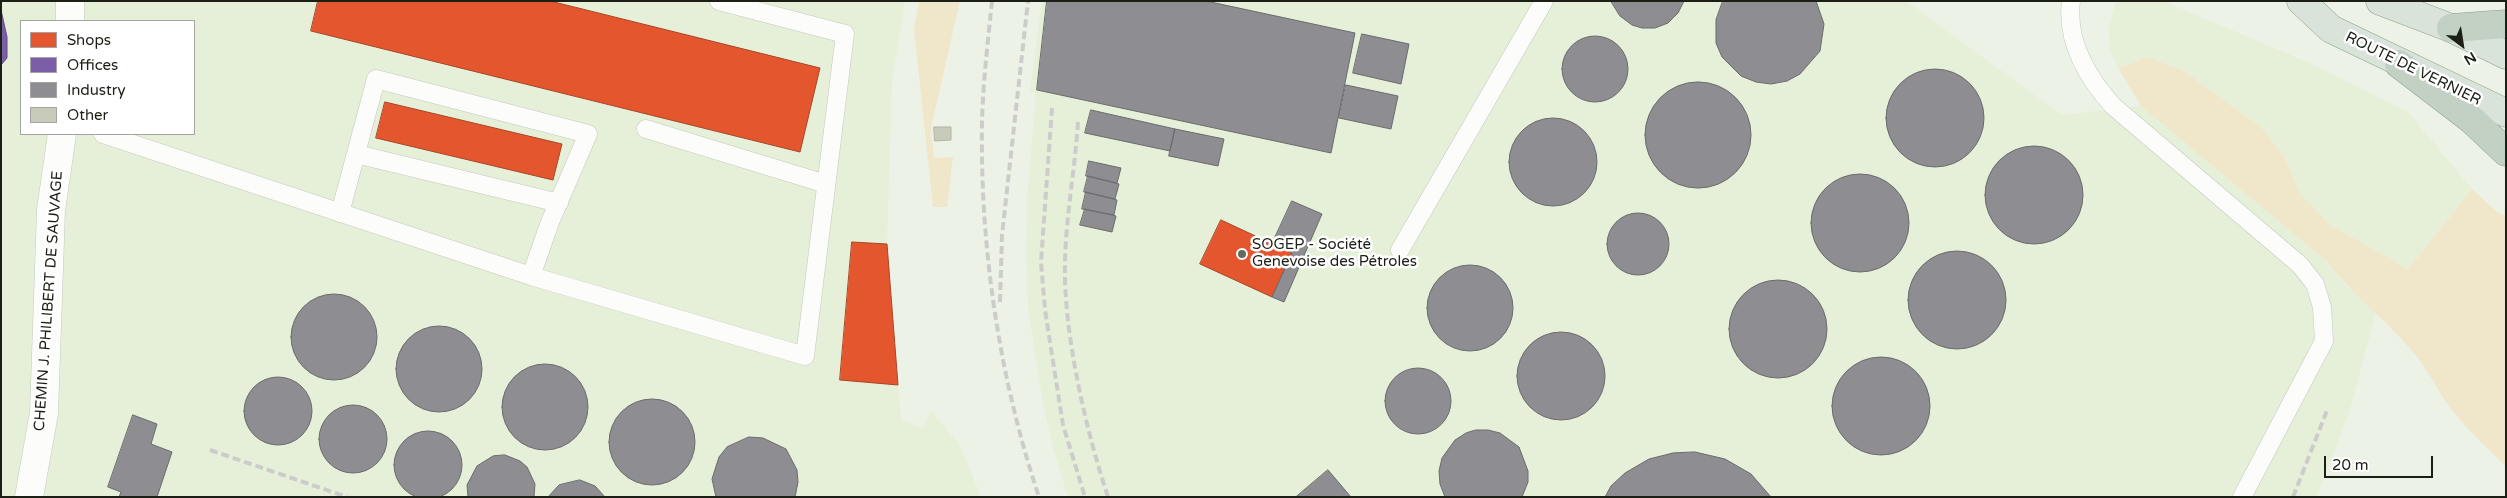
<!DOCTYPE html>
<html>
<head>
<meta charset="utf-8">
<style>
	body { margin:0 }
	#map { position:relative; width:2507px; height:498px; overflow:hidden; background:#ecf2e5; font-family:"Varela Round",sans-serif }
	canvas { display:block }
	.frame { position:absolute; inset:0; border:2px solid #1c1f16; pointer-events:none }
	.legend { position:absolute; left:20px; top:20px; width:175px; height:115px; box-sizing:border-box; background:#fff; border:1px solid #a4a5a2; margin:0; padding:6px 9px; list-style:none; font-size:15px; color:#1c1f16 }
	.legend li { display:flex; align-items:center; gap:10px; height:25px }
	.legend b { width:25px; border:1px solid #a4a5a2 }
	.north { position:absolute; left:2437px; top:20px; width:50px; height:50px; -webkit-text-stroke:4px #fff; paint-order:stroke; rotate:149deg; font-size:14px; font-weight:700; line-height:20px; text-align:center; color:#1c1f16 }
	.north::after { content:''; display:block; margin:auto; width:18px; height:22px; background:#1c1f16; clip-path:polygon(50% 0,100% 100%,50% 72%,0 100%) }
	.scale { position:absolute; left:2324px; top:456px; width:109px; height:22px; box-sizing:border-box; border:2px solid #1c1f16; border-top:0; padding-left:6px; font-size:15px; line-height:18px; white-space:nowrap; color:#1c1f16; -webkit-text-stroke:4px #fff; paint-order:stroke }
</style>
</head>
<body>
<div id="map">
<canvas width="2507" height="498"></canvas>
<div class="frame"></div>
<ul class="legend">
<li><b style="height:14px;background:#e4572e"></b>Shops</li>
<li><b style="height:14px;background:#7b5ea7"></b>Offices</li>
<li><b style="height:14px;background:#8d8d92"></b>Industry</li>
<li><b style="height:14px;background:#c9cbba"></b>Other</li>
</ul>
<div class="north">N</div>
<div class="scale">20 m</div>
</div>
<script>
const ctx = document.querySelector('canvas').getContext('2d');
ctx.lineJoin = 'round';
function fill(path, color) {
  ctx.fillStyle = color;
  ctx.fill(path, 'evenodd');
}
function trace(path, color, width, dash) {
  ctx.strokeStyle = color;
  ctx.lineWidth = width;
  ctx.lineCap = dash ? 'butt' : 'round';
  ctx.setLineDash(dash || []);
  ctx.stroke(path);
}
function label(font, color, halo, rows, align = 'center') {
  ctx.font = font + ' "Varela Round",sans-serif';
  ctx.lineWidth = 5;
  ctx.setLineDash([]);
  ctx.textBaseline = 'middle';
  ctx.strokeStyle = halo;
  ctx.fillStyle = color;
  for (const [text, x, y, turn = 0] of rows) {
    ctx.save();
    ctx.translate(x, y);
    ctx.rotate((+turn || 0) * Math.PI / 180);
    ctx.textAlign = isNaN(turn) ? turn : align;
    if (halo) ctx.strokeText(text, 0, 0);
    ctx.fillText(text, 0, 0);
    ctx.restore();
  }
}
fill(new Path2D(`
	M 1,1 L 905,1 L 892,81 L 887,244 L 901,420 L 923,428 L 931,411 L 960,445 L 981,497 L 1,497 ZM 21,21 L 194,21 L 194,134 L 21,134 Z
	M 1042,1 L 1906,1 L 2062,115 L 2141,106 L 2325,260 L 2344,283 L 2376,311 L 2349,414 L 2316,497 L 1068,497 L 1055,455 L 1043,405 L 1028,307 L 1026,252 L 1027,201 L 1036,93 L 1030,91 Z
	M 2119,1 L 2163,1 L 2312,64 L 2408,112 L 2472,189 L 2408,269 L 2329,224 L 2299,192 L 2285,158 L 2262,128 L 2184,71 L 2148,57 L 2118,68 L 2110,50 L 2109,28 L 2115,4 Z`), '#e6f0d8');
fill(new Path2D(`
	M 919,1 L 960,1 L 931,128 L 934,158 L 953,157 L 947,207 L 933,207 L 914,29 Z
	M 2148,57 L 2184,71 L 2262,128 L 2285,158 L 2299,192 L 2329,224 L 2408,269 L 2472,189 L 2498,213 L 2506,215 L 2506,467 C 2484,445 2461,424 2444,399 C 2435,385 2427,370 2417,357 C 2389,322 2353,295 2325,260 L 2141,106 L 2118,68 Z`), '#f0e7cb');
const shops = new Path2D(`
	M 318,1 L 550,1 L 820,68 L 800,152 L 311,31 Z
	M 385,102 L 562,144 L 553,180 L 376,138 Z
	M 1221,220 L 1292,253 L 1272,297 L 1200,264 Z
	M 852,242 L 887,244 L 898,385 L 840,380 Z`);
fill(shops, '#e4572e');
trace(shops, '#a84627', 1);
const offices = new Path2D(`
	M 1,10 L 7,37 L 7,58 L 1,65 Z`);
fill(offices, '#7b5ea7');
trace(offices, '#5e4b7c', 1);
const industry = new Path2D(`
	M 1047,1 L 1206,1 L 1355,33 L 1331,153 L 1037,90 Z
	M 1611,1 L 1684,1 L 1678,13 L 1668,23 L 1655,28 L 1642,28 L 1632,25 L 1620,16 Z
	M 1723,1 L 1816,1 L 1824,24 L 1820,51 L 1800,74 L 1787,81 L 1771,84 L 1756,82 L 1741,76 L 1722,57 L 1716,43 L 1716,20 Z
	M 1362,34 L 1409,44 L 1401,84 L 1353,73 Z
	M1562 69a33 33 0 1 1 66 0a33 33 0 1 1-66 0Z
	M1886 118a49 49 0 1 1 98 0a49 49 0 1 1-98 0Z
	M1645 135a53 53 0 1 1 106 0a53 53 0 1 1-106 0Z
	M 1346,85 L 1398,96 L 1391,129 L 1339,118 Z
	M 1091,110 L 1175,129 L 1170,151 L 1085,133 Z
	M1509 162a44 44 0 1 1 88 0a44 44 0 1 1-88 0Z
	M 1175,129 L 1224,139 L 1218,166 L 1169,156 Z
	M1985 195a49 49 0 1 1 98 0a49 49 0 1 1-98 0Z
	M 1089,161 L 1121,168 L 1117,183 L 1086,176 Z
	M1811 223a49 49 0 1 1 98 0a49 49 0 1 1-98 0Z
	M 1088,176 L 1119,184 L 1115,199 L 1084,192 Z
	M 1086,192 L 1117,200 L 1114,215 L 1082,209 Z
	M 1292,201 L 1322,214 L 1284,302 L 1272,297 L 1292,253 L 1272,244 Z
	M 1085,209 L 1116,216 L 1112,232 L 1080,225 Z
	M1607 244a31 31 0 1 1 62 0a31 31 0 1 1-62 0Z
	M1908 300a49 49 0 1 1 98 0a49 49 0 1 1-98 0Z
	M1427 308a43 43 0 1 1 86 0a43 43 0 1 1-86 0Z
	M1729 329a49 49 0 1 1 98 0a49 49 0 1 1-98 0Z
	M291 337a43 43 0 1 1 86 0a43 43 0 1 1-86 0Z
	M396 369a43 43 0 1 1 86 0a43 43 0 1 1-86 0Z
	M1517 376a44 44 0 1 1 88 0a44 44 0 1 1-88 0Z
	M1832 406a49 49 0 1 1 98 0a49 49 0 1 1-98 0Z
	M502 407a43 43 0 1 1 86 0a43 43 0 1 1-86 0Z
	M1385 401a33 33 0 1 1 66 0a33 33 0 1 1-66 0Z
	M244 411a34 34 0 1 1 68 0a34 34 0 1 1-68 0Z
	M609 442a43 43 0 1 1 86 0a43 43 0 1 1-86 0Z
	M319 439a34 34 0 1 1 68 0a34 34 0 1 1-68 0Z
	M 133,415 L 157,424 L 151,444 L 172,452 L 157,497 L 119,497 L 121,492 L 108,487 Z
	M 1476,430 L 1488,430 L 1500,433 L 1519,447 L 1528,471 L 1528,482 L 1522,497 L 1445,497 L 1440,484 L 1439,471 L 1442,458 L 1455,440 L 1466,433 Z
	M394 465a34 34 0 1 1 68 0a34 34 0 1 1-68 0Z
	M 749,437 L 763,438 L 786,449 L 797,470 L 798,482 L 795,497 L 716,497 L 712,479 L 719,457 L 727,447 Z
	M 1695,452 L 1725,459 L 1751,474 L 1771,497 L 1605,497 L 1611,486 L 1625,473 L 1649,459 L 1673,453 Z
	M 505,455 L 520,461 L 527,467 L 535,484 L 534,497 L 468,497 L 467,485 L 477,466 L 493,456 Z
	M 1328,470 L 1351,497 L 1296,497 Z
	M 580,480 L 595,486 L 605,497 L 548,497 L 559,485 Z`);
fill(industry, '#8d8d92');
trace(industry, '#6b6c6d', 1);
const building = new Path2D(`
	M 934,127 L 951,127 L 951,140 L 935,141 Z`);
fill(building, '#c9cbba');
trace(building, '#b1b3a9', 1);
const service = new Path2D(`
	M 2071,1 C 2066,40 2087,77 2113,106 L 2300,265 L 2315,284 L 2322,307 L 2324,341 L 2242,497
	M 646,129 L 826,184
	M 103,134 L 531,276 L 805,356 L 845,34 L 719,1
	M 356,154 L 559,203
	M 340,213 L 376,79 L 588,134 L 550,222 L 531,276
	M 1400,250 L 1544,1`);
const tertiary = new Path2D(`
	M 70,21 L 70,1
	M 29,497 L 44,413 L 51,210 L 62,134`);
const primary = new Path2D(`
	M 2301,1 L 2331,29 L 2506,113
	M 2380,1 L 2451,28 L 2506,55`);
const motorway = new Path2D(`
	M 2451,28 L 2506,24
	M 2399,64 L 2472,120 L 2506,152`);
trace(service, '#c5c9bf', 19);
trace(tertiary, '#c5c9bf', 29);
trace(primary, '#8ea08e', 29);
trace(motorway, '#8ea08e', 29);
trace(service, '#fcfdfb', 18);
trace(tertiary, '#fcfdfb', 28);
trace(primary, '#d9e3da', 28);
trace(motorway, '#c2d1c4', 28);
trace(new Path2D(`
	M 992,1 C 988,41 983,82 982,122 C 980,248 999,377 1039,497
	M 1052,108 L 1041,262 L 1045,310 L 1063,425 L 1085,497
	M 1078,122 C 1075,169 1066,215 1065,262 C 1063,331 1086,431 1108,497
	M 1000,302 L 1002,235 L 1028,1
	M 210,450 L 347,497
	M 2293,497 L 2328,408`), '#cccdca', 4, [8, 4]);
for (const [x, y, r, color] of [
	[1242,254,5,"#65695e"]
]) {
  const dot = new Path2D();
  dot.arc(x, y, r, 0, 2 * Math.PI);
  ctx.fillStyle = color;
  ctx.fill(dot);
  trace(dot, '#fff', 2);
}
label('15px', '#1c1f16', '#fff', [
	["ROUTE DE VERNIER",2413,69,26],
	["CHEMIN J. PHILIBERT DE SAUVAGE",49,301,-86]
]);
label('15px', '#1c1f16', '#fff', [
	["SOGEP - Société",1252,245],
	["Genevoise des Pétroles",1252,262]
], 'left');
</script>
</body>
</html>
